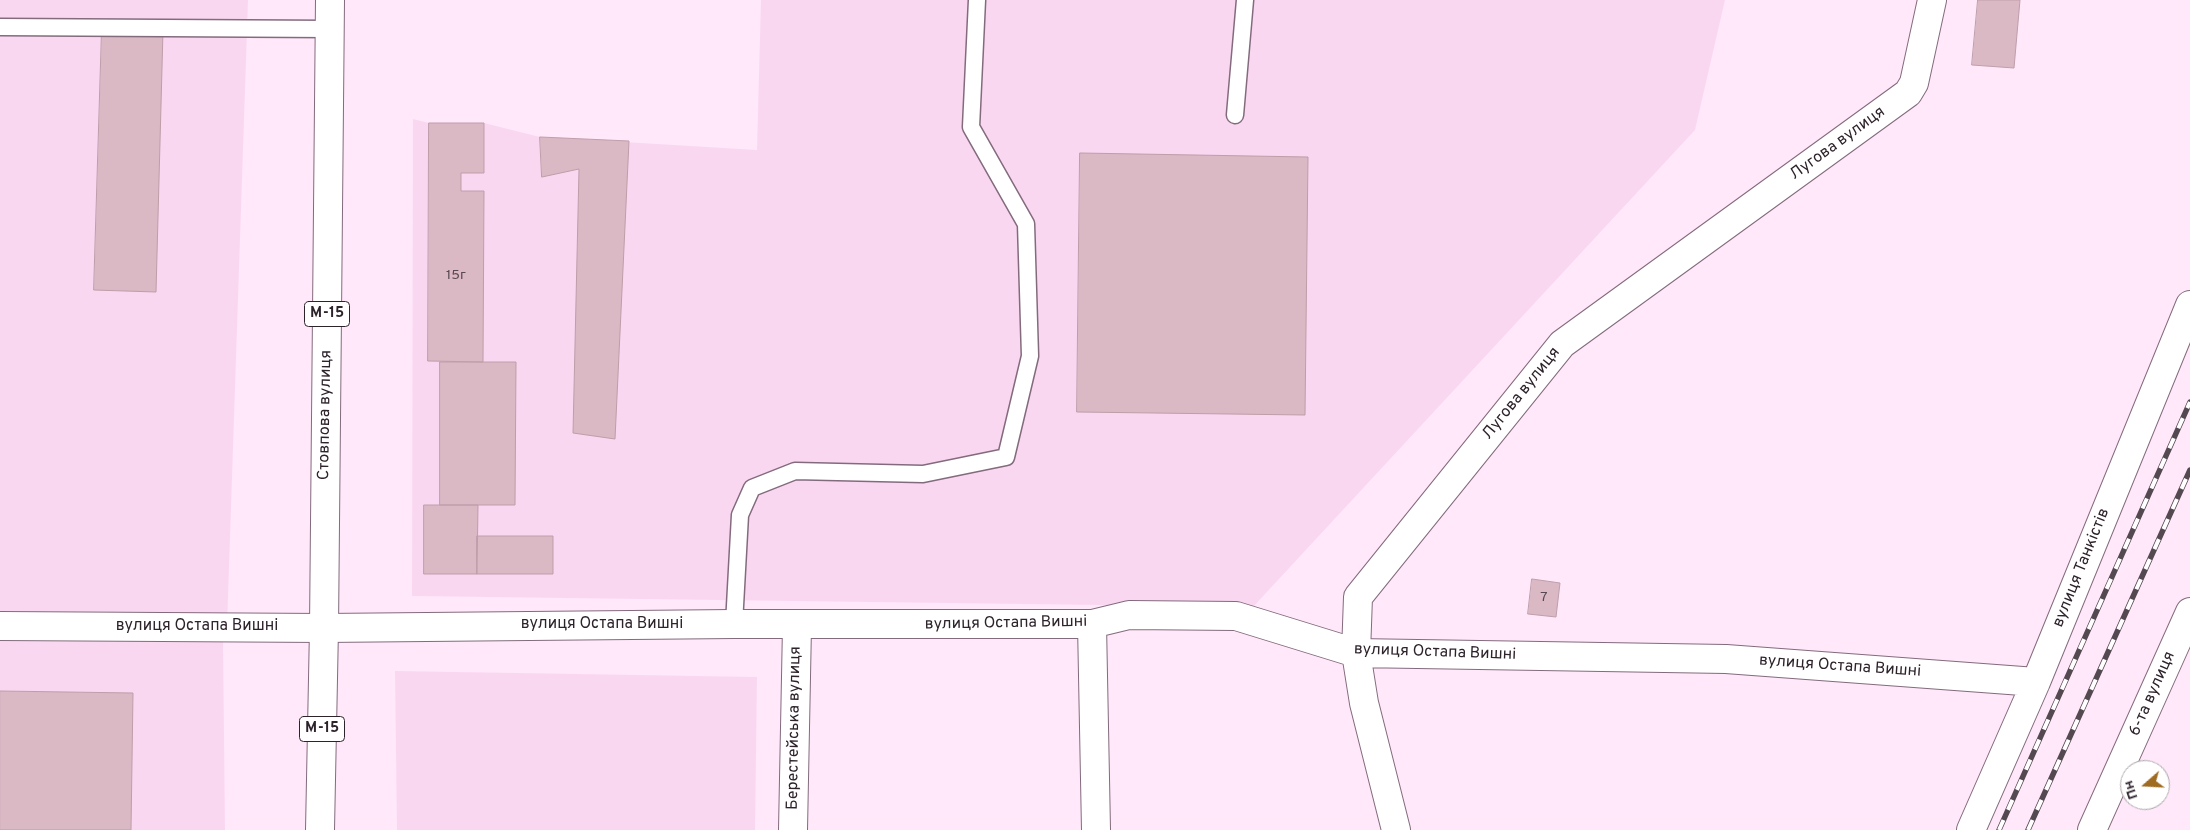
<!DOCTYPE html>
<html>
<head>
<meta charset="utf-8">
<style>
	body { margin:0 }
	#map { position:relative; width:2190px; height:830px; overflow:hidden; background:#ffe8f9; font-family:Overpass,sans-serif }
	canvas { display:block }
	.north { position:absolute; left:2120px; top:760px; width:50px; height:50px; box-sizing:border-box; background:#fff; border:1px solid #aba7aa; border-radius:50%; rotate:251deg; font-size:14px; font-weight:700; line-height:20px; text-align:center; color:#2d232b }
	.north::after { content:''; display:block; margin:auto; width:18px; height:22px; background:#9e6b21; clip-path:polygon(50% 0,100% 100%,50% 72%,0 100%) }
</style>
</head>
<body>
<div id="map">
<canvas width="2190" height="830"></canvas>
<div class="north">Пн</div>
</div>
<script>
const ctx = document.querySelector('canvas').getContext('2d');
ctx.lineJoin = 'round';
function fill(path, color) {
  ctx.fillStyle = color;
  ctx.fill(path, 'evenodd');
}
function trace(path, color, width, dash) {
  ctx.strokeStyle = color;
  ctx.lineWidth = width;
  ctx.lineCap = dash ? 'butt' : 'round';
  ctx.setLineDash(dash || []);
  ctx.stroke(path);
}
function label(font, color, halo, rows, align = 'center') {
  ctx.font = font + ' Overpass,sans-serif';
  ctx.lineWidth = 4;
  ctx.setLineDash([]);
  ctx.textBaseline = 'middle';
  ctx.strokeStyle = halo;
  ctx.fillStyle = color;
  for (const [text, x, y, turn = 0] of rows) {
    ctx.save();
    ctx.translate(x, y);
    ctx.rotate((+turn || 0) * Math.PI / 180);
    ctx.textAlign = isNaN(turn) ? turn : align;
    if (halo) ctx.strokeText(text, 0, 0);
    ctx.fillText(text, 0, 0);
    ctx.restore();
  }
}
fill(new Path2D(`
	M 0,0 L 248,0 L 227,627 L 0,614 Z
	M 761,0 L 1725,0 L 1695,130 L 1253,607 L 412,596 L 413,119 L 429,123 L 484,123 L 540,137 L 757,150 Z
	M 0,639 L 223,639 L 225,830 L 0,830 Z
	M 395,671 L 757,677 L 755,830 L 397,830 Z`), '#fad7f1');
const building = new Path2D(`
	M 1978,0 L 2020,0 L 2014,68 L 1972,65 Z
	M 102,28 L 163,30 L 156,292 L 94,290 Z
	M 429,123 L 484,123 L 484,173 L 461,173 L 461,191 L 484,191 L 483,362 L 428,361 Z
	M 540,137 L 629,141 L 615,439 L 573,433 L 579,169 L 542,177 Z
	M 1080,153 L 1308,157 L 1305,415 L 1077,412 Z
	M 440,362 L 516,362 L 515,505 L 440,505 Z
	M 424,505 L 478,505 L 477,574 L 424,574 Z
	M 477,536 L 553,536 L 553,574 L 477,574 Z
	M 1532,579 L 1560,583 L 1556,617 L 1528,614 Z
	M 0,691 L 133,693 L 131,830 L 0,830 Z`);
fill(building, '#dab8c4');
trace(building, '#bf9eaa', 1);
const service = new Path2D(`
	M 0,27 L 330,29
	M 1235,115 L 1245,0
	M 734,624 L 740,515 L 752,488 L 795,471 L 923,474 L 1006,457 L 1030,356 L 1026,224 L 971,127 L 977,0`);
const minor = new Path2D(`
	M 1092,624 L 1096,830
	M 0,626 L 324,628 L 734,624 L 1092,624 L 1129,615 L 1236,616 L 1356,653 L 1726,659 L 2036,682
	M 793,830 L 797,626
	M 1396,830 L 1364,703 L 1356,653 L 1358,597 L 1562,344 L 1908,93 L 1914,83 L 1932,0
	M 1971,830 L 2036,682 L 2190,305
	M 2092,830 L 2190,612`);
const primary = new Path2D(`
	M 320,830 L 324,628 L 330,0`);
trace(service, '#836b7d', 19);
trace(minor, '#836b7d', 30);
trace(primary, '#836b7d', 30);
trace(service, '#fff', 16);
trace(minor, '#fff', 28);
trace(primary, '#fff', 28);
const rail = new Path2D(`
	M 1999,830 L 2190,402
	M 2028,830 L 2190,470`);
trace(rail, '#544851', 5.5);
trace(rail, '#fff', 4, [11]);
label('14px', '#584851', null, [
	["15г",456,276],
	["7",1544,598]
]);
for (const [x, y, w] of [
	[327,314,45],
	[322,729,45]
]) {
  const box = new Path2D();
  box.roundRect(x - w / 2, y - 12.5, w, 25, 4);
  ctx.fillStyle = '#fff';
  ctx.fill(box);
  trace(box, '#2d232b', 1);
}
label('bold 15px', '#2d232b', null, [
	["М-15",327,314],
	["М-15",322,729]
]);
label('16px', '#2d232b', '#fff', [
	["Лугова вулиця",1838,144,-36],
	["Лугова вулиця",1522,394,-51],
	["Стовпова вулиця",326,415,-89],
	["вулиця Танкістів",2082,568,-68],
	["вулиця Остапа Вишні",1006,624,-1],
	["вулиця Остапа Вишні",602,625],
	["вулиця Остапа Вишні",197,627],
	["вулиця Остапа Вишні",1435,653,2],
	["вулиця Остапа Вишні",1840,667,4],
	["6-та вулиця",2153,694,-66],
	["Берестейська вулиця",795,728,-89]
]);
</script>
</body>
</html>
